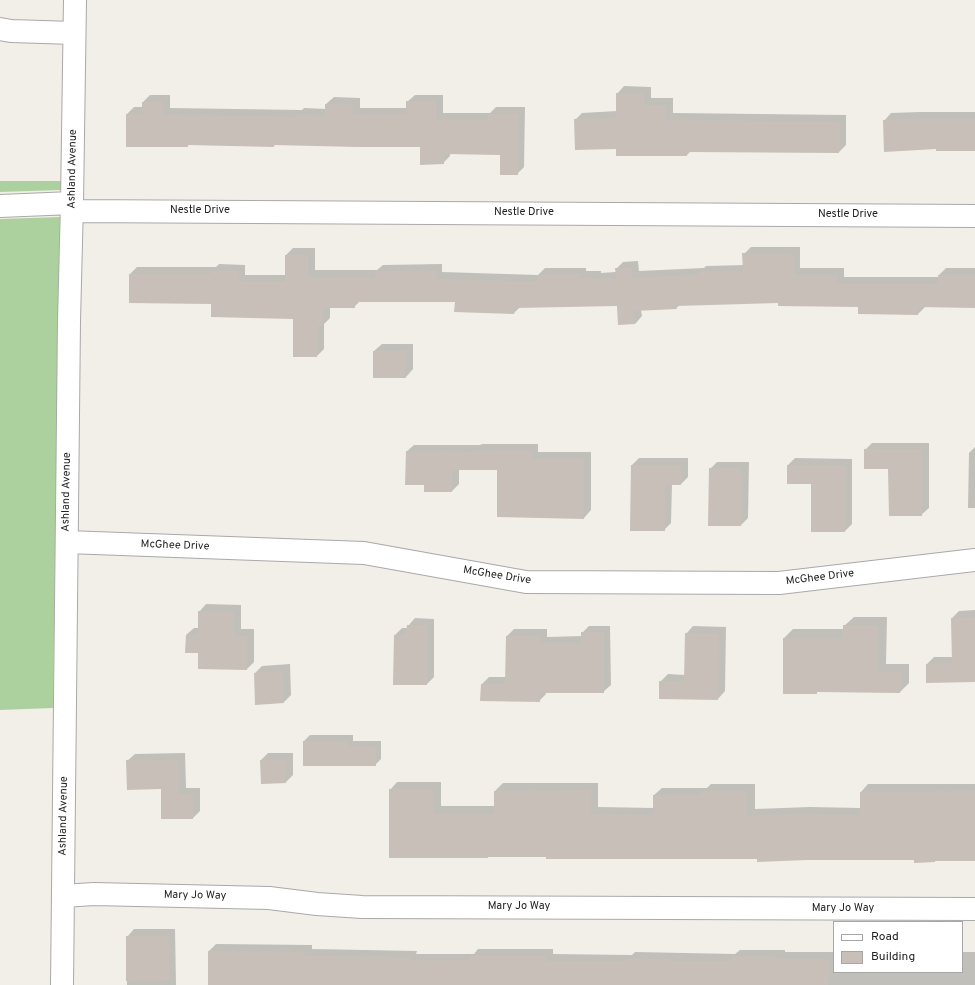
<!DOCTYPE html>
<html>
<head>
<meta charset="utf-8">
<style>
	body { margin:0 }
	#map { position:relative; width:975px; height:985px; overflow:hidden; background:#f2efe9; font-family:Overpass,sans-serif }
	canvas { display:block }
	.legend { position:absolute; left:833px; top:921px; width:130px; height:52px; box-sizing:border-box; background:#fff; border:1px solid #a7a7a7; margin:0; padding:5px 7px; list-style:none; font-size:12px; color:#222 }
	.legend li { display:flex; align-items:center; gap:8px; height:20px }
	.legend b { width:20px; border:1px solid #a7a7a7 }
</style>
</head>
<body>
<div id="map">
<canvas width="975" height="985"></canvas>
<ul class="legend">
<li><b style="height:5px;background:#fff"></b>Road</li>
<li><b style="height:11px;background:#c7bfb8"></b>Building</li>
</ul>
</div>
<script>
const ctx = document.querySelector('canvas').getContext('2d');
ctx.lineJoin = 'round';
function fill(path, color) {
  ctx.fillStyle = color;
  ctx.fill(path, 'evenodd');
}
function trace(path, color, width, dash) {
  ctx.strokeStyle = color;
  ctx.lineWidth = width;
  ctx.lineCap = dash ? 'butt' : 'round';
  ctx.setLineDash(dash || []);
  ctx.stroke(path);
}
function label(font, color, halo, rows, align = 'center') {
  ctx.font = font + ' Overpass,sans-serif';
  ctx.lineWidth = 4;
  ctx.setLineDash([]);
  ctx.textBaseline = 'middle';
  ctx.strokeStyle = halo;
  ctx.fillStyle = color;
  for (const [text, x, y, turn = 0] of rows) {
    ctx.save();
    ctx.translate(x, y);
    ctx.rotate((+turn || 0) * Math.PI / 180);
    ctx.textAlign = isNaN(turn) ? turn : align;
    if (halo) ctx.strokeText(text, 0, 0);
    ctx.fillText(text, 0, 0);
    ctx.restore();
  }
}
fill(new Path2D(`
	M 0,181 L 61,181 L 61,190 L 0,192 Z
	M 60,217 L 58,321 L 53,708 L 0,710 L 0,219 Z`), '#add19e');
fill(new Path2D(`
	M 624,86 L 651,87 L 651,98 L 673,98 L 673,113 L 846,115 L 846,145 L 839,152 L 691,151 L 687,155 L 617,147 L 575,120 L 582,113 L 617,111 L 617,94 Z
	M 150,95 L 170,95 L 170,108 L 302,110 L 304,108 L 326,109 L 326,104 L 334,97 L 360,98 L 360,108 L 407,108 L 407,102 L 415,95 L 443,95 L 443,113 L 490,113 L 496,107 L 525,107 L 524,167 L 517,174 L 501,154 L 450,153 L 450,156 L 443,163 L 421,146 L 276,144 L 274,146 L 190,144 L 187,146 L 127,146 L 127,114 L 134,107 L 143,107 L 143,102 Z
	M 920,112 L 975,112 L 975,150 L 937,148 L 884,121 L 891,113 Z
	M 751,247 L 800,247 L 800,268 L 844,268 L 844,277 L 939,277 L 939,275 L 946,268 L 975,268 L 975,307 L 925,307 L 918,314 L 859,306 L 779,302 L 680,305 L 676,308 L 641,310 L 642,316 L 635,324 L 618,305 L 520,307 L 514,313 L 456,301 L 360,301 L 354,307 L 330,307 L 330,318 L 324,324 L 324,349 L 317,356 L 294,318 L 212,303 L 130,274 L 137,267 L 216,267 L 219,264 L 245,265 L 245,275 L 286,275 L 286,255 L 293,248 L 315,248 L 315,270 L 377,270 L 383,265 L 442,264 L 442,272 L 538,275 L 545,268 L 586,268 L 586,271 L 601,271 L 601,273 L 616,272 L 616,269 L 623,262 L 638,261 L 639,271 L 704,268 L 706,266 L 744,265 L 744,254 Z
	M 382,344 L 413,344 L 413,369 L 406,377 L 374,351 Z
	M 872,443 L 929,443 L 929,508 L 921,515 L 889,468 L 865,450 Z
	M 482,444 L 538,444 L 538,452 L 591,452 L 591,510 L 584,518 L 498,516 L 498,468 L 459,469 L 459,484 L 452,491 L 425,484 L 406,452 L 414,445 L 480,445 Z
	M 975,447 L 975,508 L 968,508 L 969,453 Z
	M 639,458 L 688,458 L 688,477 L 681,484 L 672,484 L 671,523 L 664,530 L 631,530 L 632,465 Z
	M 795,458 L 852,459 L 852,524 L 845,531 L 812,483 L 788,465 Z
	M 717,462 L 749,462 L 748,518 L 741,525 L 710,469 Z
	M 206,604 L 241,605 L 241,629 L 254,629 L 254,662 L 247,669 L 199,652 L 186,635 L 194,628 L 199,628 L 199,612 Z
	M 975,610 L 975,681 L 927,664 L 934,657 L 953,657 L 952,618 L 959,611 Z
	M 854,617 L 887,617 L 886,664 L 909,664 L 909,683 L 900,692 L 818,691 L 816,693 L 784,638 L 793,629 L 844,629 L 844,626 Z
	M 415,618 L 434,619 L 434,677 L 427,684 L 395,635 L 402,628 L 408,628 L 408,626 Z
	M 589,626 L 610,626 L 611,685 L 603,692 L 546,692 L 546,694 L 539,701 L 481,700 L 482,684 L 489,677 L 506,677 L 507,636 L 514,629 L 547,629 L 547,637 L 582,636 L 582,633 Z
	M 693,626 L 726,627 L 725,691 L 718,699 L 660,682 L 668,674 L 685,675 L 686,634 Z
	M 290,664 L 291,695 L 284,702 L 256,704 L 255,673 L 262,666 Z
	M 310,735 L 353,735 L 353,741 L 381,741 L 381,759 L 375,765 L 304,741 Z
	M 185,753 L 186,788 L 200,788 L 200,811 L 193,818 L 162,788 L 127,761 L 135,754 Z
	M 268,753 L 293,753 L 293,775 L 286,782 L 261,760 Z
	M 397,782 L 441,782 L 441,806 L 495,806 L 495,791 L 503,783 L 598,783 L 598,807 L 654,808 L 654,795 L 662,788 L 707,788 L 711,784 L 755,784 L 755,809 L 810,807 L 861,808 L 861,792 L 868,784 L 975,784 L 975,860 L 936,860 L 935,861 L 915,859 L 489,856 L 390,790 Z
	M 134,929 L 175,929 L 176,985 L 127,985 L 127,937 Z
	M 216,944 L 312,945 L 312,949 L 417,951 L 416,954 L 474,954 L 478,949 L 553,949 L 553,954 L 632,955 L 635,952 L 735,954 L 740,950 L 785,950 L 785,952 L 834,952 L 834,972 L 962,972 L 962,952 L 975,952 L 975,985 L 209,985 L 209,951 Z`), '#0003');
fill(new Path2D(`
	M 616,93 L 644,94 L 644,105 L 666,105 L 666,120 L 840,122 L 839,153 L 687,152 L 687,156 L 616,156 L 616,149 L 575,150 L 574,119 L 616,118 Z
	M 406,101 L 436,101 L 436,120 L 488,120 L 488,114 L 518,114 L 518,175 L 500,175 L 500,155 L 444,154 L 444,164 L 420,165 L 420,147 L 357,147 L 274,145 L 274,147 L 188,145 L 188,147 L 126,147 L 126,114 L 142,114 L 142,102 L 163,102 L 163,115 L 296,117 L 296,115 L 325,116 L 325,104 L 353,105 L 353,115 L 406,114 Z
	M 913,119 L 975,119 L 975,151 L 936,151 L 936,149 L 884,152 L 883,120 Z
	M 742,253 L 794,254 L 794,275 L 837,275 L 837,284 L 938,284 L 938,275 L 975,275 L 975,308 L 918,307 L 918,315 L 858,314 L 858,307 L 778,306 L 778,303 L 676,306 L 677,309 L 634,311 L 635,324 L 618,325 L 617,306 L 515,308 L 514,314 L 454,312 L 455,302 L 355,302 L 355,308 L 323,308 L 323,326 L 317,326 L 317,357 L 293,357 L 293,319 L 211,317 L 211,304 L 129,303 L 129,274 L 211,274 L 211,271 L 239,271 L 239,281 L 285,282 L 285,255 L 308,255 L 308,277 L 375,277 L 375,271 L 436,271 L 436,279 L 537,282 L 537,275 L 579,274 L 579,278 L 595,278 L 595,279 L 616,278 L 615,268 L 631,268 L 632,278 L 698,275 L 698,272 L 743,271 Z
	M 373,351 L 406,351 L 406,378 L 373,378 Z
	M 864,449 L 922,450 L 922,516 L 889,516 L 888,469 L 864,469 Z
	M 532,450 L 532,459 L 584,459 L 584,519 L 497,517 L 497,470 L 452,470 L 452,492 L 424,492 L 424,485 L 405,485 L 406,451 L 473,452 L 473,451 Z
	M 631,465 L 682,465 L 681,485 L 665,485 L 665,531 L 630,531 Z
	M 787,465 L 846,465 L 845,532 L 811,532 L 811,484 L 787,484 Z
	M 709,468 L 742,469 L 741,526 L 708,526 Z
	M 198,611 L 234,612 L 234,636 L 247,636 L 247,670 L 198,669 L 198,653 L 185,653 L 186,635 L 198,635 Z
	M 975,617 L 975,682 L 926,683 L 926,664 L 952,663 L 951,618 Z
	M 407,625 L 428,625 L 427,685 L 393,685 L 394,635 L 406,635 Z
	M 843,625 L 878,626 L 878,672 L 901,673 L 900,693 L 817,692 L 817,694 L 783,694 L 783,638 L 843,638 Z
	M 581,632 L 604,632 L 604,693 L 540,693 L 540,702 L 480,701 L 481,684 L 505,684 L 506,636 L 540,636 L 540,643 L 581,643 Z
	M 685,633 L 719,634 L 718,700 L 659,699 L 659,681 L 684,681 Z
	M 283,671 L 284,703 L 255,705 L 254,673 Z
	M 303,741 L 348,741 L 348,746 L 376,747 L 376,766 L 303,766 Z
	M 126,760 L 178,760 L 179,794 L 193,794 L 193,819 L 161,819 L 161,789 L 127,790 Z
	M 260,760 L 286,760 L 286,783 L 261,784 Z
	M 389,789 L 433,789 L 434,814 L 494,814 L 494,791 L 591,790 L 591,814 L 653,815 L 653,795 L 702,795 L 702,791 L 747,791 L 747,816 L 801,814 L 860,815 L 860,792 L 975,791 L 975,861 L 935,861 L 935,862 L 914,863 L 914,860 L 807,860 L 757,862 L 757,859 L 546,859 L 546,857 L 488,857 L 488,858 L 389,858 Z
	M 126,936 L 169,936 L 169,980 L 126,981 Z
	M 208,951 L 305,952 L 305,956 L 410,957 L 410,961 L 470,960 L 470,956 L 546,956 L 546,961 L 627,961 L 627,959 L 671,959 L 671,961 L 732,961 L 732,956 L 778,957 L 778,959 L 829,959 L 828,985 L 208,985 Z`), '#c7bfb8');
const minor = new Path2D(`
	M 0,29 L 11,31 L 74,33
	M 0,206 L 72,203
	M 72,211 L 975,216
	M 67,542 L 364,553 L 526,582 L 779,583 L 975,560
	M 63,896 L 94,894 L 269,898 L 317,904 L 362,907 L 975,909
	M 62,985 L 69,321 L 72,203 L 75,0`);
trace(minor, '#a9a9a9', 24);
trace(minor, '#fff', 22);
label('11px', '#222', '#fff', [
	["Ashland Avenue",73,169,-89],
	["Nestle Drive",200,211],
	["Nestle Drive",524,213],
	["Nestle Drive",848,215],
	["Ashland Avenue",67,492,-89],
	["McGhee Drive",175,546,2],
	["McGhee Drive",497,576,9],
	["McGhee Drive",820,578,-7],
	["Ashland Avenue",64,816,-89],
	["Mary Jo Way",195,896,1],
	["Mary Jo Way",519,907],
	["Mary Jo Way",843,909]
]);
</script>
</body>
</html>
